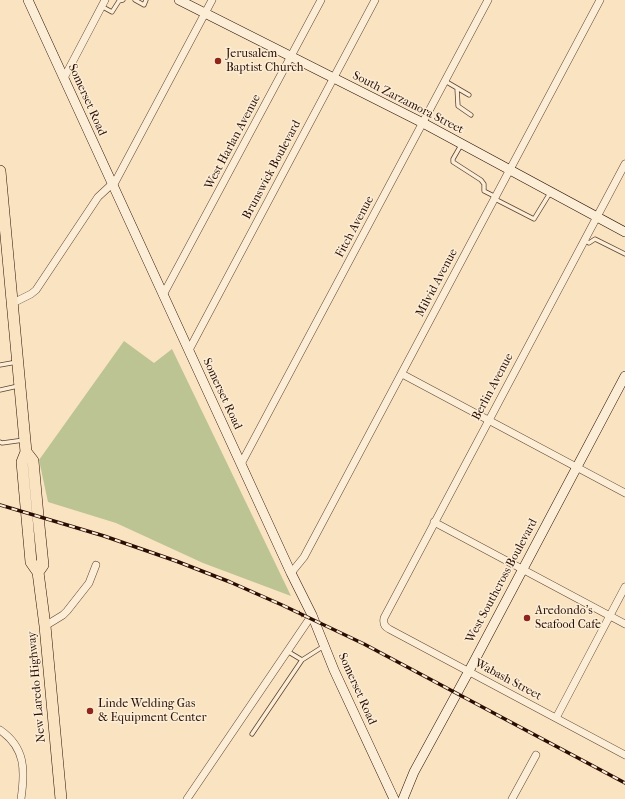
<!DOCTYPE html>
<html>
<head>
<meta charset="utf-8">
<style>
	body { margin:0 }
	canvas { display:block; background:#f9e3c0 }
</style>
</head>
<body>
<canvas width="625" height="799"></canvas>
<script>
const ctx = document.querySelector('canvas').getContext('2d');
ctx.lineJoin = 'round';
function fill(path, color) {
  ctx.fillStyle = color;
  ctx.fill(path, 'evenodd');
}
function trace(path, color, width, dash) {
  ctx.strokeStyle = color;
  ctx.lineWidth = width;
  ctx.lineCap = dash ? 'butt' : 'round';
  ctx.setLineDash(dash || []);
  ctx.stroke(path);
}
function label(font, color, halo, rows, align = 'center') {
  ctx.font = font + ' "IM FELL French Canon",serif';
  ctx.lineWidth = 3;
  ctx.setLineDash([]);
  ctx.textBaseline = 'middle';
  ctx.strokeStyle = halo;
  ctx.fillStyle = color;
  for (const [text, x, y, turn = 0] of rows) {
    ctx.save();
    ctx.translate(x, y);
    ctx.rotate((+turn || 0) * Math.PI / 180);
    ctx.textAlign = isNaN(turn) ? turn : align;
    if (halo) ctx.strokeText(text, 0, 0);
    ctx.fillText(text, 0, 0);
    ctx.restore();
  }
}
fill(new Path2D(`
	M 124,341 L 154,363 L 172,349 L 291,596 L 203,563 L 116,523 L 48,502 L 39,460 Z`), '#bcc493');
const lane = new Path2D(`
	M 135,0 L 144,5 L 146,0
	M 101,6 L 112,12 L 119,1 L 123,0
	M 445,81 L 469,95
	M 457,88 L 458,106 L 471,115
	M 461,145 L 453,159 L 453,162 L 481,180 L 484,184 L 484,191 L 496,197
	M 495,199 L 534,219 L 550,193
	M 584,240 L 589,243 L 595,239 L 625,254
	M 0,365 L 17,362
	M 0,390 L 18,386
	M 0,442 L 2,443 L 24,440
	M 287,651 L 302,660
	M 252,734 L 302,660 L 324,646`);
const street = new Path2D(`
	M 64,78 L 105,0
	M 625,164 L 384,618 C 383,623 385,627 389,629 L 625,755
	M 113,186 L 212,0
	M 163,295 L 321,0
	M 13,303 L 31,294 L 36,290 L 98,197 L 112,184
	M 189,350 L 375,0
	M 402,374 L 625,493
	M 241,464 L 488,0
	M 434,522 L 625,624
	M 291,573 L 304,557 L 600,0
	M 45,626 L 63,615 L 67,611 L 89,583 L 96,565
	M 556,718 L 625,587
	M 0,730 C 26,748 25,771 21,799
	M 187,799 L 312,615
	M 512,799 L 536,755`);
const secondary = new Path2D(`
	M 28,0 L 291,573 L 312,615 L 334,670 L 394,799
	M 179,0 L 423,123 L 625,232
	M 403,799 L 414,772 L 469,671 L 625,376`);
const primary = new Path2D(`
	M 0,171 L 26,452 L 22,462 L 31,562 L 38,572 L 45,626 L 61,799
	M 26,452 L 33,461 L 38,516 L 43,565 L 38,572`);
trace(lane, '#5e4332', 5);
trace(street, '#5e4332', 8);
trace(secondary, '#2b0e03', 10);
trace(primary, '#2b0e03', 12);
trace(new Path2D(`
	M 299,611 L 302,617`), '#2b0e03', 1.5, [1, 2]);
trace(lane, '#fbedd6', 3.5);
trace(street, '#fbedd6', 7);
trace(secondary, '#fbedd6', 9);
trace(primary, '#f9e3c0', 11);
const rail = new Path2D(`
	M 0,505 L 104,536 L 176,561 L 230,582 L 282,605 L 364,644 L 625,783`);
trace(rail, '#2b0e03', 3.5);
trace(rail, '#fbedd6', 2, [6]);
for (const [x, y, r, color] of [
	[218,61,4,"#8f2418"],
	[527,618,4,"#8f2418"],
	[90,711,4,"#8f2418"]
]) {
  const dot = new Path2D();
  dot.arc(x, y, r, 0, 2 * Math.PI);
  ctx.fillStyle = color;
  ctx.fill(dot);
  trace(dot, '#fbedd6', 1.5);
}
label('12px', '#2b0e03', '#fbedd6', [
	["Jerusalem",226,54],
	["Baptist Church",226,68],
	["Aredondo's",535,611],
	["Seafood Cafe",535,625],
	["Linde Welding Gas",98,704],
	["& Equipment Center",98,718]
], 'left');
label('12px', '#2b0e03', '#fbedd6', [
	["Somerset Road",87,100,66],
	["South Zarzamora Street",408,103,27],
	["West Harlan Avenue",233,142,-62],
	["Brunswick Boulevard",272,170,-62],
	["Fitch Avenue",355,227,-62],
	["Milvid Avenue",437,283,-62],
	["Berlin Avenue",493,387,-62],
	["Somerset Road",222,394,65],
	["West Southcross Boulevard",502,581,-62],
	["Wabash Street",508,680,28],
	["New Laredo Highway",37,687,-95],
	["Somerset Road",357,689,66]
]);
</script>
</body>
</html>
